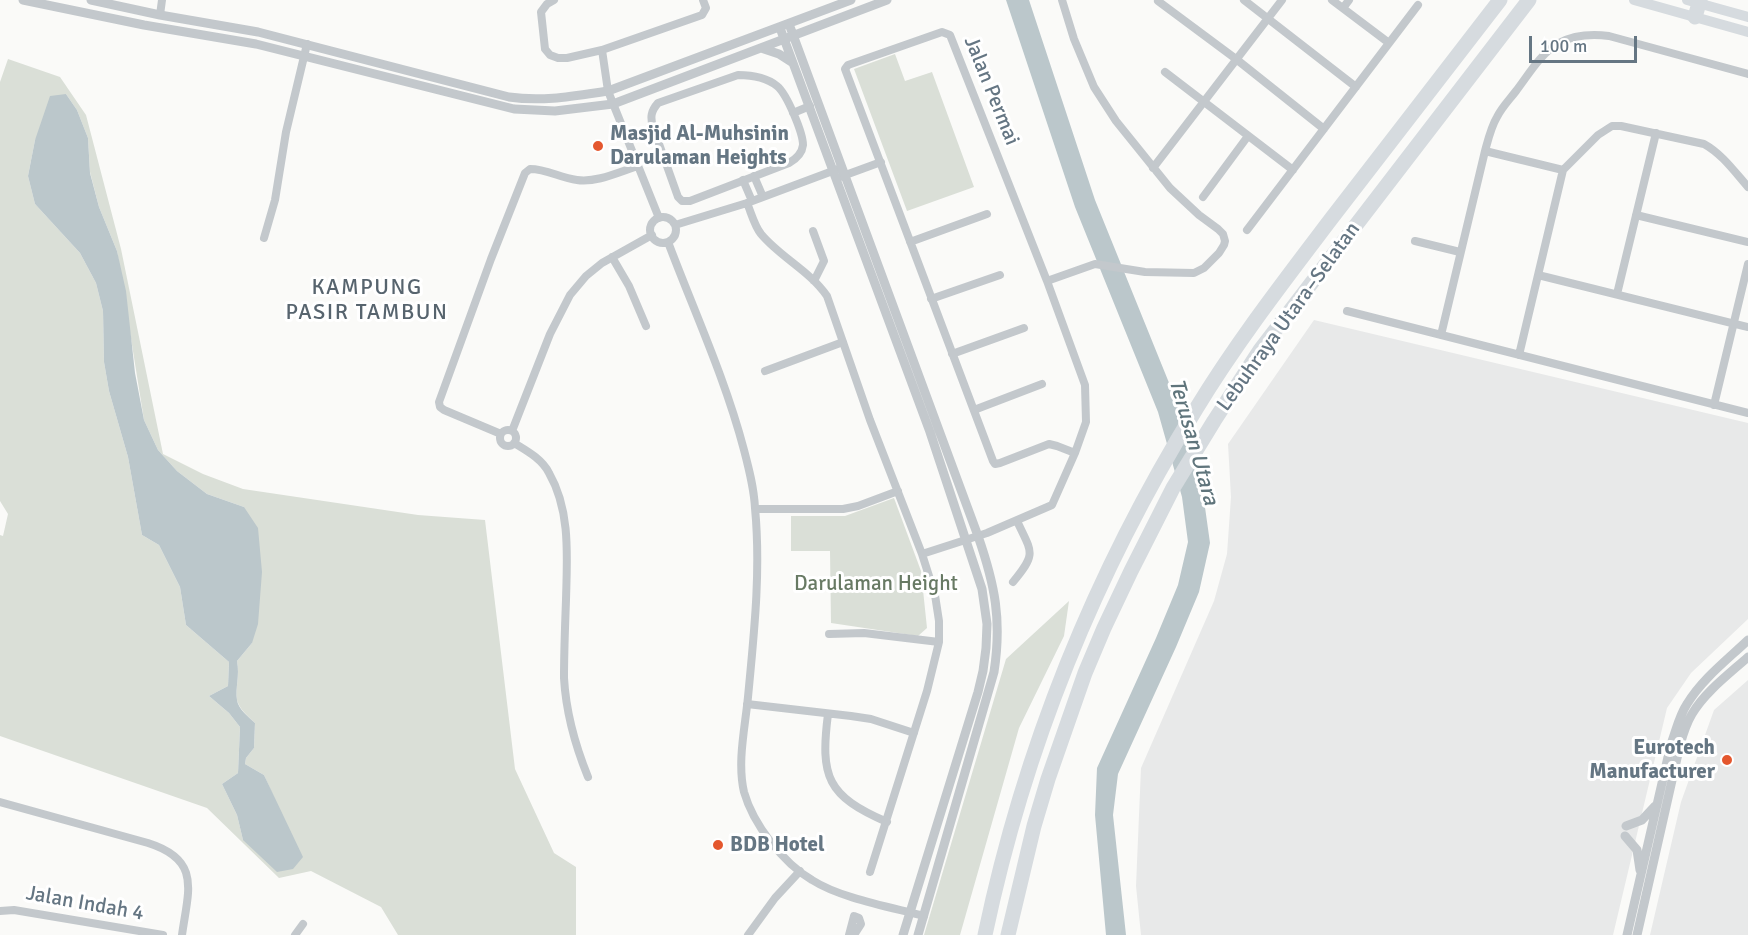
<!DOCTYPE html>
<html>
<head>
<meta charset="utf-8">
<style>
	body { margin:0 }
	#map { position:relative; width:1748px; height:935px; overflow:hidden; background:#fafaf8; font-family:Signika,sans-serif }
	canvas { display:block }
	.scale { position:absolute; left:1529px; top:36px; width:108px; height:27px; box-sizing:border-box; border:3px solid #657683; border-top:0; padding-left:8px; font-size:18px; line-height:21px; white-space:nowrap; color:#657683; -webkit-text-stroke:4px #fff; paint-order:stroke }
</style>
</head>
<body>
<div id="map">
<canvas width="1748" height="935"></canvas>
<div class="scale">100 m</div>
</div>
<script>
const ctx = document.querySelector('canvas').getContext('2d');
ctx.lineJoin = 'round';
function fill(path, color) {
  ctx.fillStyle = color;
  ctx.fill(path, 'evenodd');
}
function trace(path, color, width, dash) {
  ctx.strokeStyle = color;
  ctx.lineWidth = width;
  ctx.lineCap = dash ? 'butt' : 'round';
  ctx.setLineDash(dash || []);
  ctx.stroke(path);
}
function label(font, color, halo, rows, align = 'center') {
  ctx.font = font + ' Signika,sans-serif';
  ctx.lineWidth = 6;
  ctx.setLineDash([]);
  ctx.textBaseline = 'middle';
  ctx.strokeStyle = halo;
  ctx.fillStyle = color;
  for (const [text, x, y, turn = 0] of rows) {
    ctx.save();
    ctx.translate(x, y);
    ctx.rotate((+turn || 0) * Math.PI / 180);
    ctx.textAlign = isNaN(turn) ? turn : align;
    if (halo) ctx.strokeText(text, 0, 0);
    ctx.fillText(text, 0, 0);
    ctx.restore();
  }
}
fill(new Path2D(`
	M 1314,320 L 1748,423 L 1748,619 L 1691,673 L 1667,708 L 1613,935 L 1141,935 L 1136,886 L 1141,768 L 1214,601 L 1227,554 L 1231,497 L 1228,444 Z
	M 1748,680 L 1748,935 L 1650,935 L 1681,802 L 1714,710 Z`), '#e8e9e9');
fill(new Path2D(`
	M 895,54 L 905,81 L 932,72 L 974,187 L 907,211 L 854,69 Z
	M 8,59 L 60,77 L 86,115 L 121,249 L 163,454 L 203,474 L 243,489 L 418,515 L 485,520 L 515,769 L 554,853 L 576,867 L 576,935 L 398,935 L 381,907 L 311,871 L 279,878 L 207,808 L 0,736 L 0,535 L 3,536 L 8,514 L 0,501 L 0,82 ZM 66,94 L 77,110 L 88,138 L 90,172 L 99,207 L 117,251 L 144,420 L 158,450 L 177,471 L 207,494 L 244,507 L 252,643 L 237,661 C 240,676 235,688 237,700 C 239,709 249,717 255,723 L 254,748 L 246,758 L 245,764 L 264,775 L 288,829 L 243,840 L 237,815 L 222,784 L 238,773 L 240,727 L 229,713 L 209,696 L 228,686 L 229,662 L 186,625 L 180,587 L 159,545 L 142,535 L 128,457 L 109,391 L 104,362 L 103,311 L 96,283 L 80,253 L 35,204 L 28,176 L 35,140 Z
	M 894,498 L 921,571 L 927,628 L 918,636 L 831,623 L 830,551 L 791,551 L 791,516 L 845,516 Z
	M 1069,601 L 1064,636 L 1019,728 L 960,935 L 924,935 L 1006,659 Z`), '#dadfd7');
fill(new Path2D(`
	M 1006,0 L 1029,0 L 1095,200 L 1178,405 L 1203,493 L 1210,543 L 1199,592 L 1176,647 L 1118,774 L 1113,815 L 1126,935 L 1106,935 L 1095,815 L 1097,768 L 1156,638 L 1178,585 L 1188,542 L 1182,497 L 1158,412 L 1075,207 Z
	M 66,94 L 77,110 L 88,138 L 90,173 L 99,207 L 117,251 L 126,291 L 135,373 L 144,420 L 158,450 L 177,471 L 207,494 L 244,507 L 258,528 L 262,572 L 258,624 L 252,643 L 237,661 C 240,676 235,688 237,700 C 238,709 249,717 255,723 L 254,748 L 246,758 L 245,764 L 264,775 L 303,857 L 293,869 L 277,872 L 243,840 L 237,815 L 222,784 L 238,773 L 240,727 L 229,713 L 209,696 L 228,686 L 229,662 L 186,625 L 180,587 L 159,545 L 142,535 L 128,457 L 109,391 L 104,362 L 103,311 L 96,283 L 80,253 L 35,204 L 28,176 L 35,140 L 50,96 Z`), '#bbc7cb');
trace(new Path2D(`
	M 554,0 L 547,4 L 541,12 L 545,49 L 550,55 L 558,58 L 567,58 L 602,50 L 702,15 L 706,8 L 703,0
	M 1244,0 L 1356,87
	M 1332,0 L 1389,43
	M 1158,1 L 1236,59 L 1324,129
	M 1343,8 L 1349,0
	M 160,15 L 162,0
	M 602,50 L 608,91 L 659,218
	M 1165,72 L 1293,170
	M 738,75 C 751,75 766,77 777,86 C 787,94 803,133 803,145 C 802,154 796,159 789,163 L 690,201 L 682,201 L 678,197 L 653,127 C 650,117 651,111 658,103 Z
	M 793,113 L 810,106
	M 1485,151 L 1563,170
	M 1153,168 L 1282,0
	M 754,176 L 763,197
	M 840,177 L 881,162
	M 743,180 L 752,201
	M 1203,197 L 1248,136
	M 747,203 C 751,212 754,225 761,234 C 780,257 810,271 827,296 L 870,420 L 922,554 L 987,533 L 1052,505 L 1075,453 L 1086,422 L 1085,385 L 1047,281 L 950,35 L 942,32 L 848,65 L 845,69 L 993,461 L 995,464 L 1000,463 L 1049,444 L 1057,446 L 1075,453
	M 1636,215 L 1748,242
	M650 230a13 13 0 1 1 26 0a13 13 0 1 1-26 0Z
	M 675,225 L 747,203 L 838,169
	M 1247,230 L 1418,5
	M 813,231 L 824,261 L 814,281
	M 264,238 L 275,200 L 286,132 L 307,44
	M 1415,241 L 1460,252
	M 668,242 C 694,311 725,378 744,450 C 749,469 754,488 755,508 C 761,571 754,634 748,697 C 745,728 737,762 744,792 C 753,824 783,863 812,880 C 840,898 890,907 924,916
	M 910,242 L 987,214
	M 612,257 L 629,286 L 646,326
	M 1538,275 L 1748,327
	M 1047,281 L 1095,264 L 1145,272 L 1194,273 L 1204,268 L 1219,253 L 1224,245 L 1225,241 L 1223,234 L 1218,229 L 1199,215 L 1170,188 L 1116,121 L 1094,87 L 1074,39 L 1062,0
	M 1617,294 L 1656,133
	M 931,299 L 1000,275
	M 1347,311 L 1748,413
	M 1441,335 L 1485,151 C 1488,140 1491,127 1497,117 C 1502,107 1510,99 1516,91 C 1529,74 1541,53 1559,43 C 1574,35 1593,34 1609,36 L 1748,74
	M 952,354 L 1024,328
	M 1519,355 L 1563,170 L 1598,135 L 1612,126 L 1621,126 L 1704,144 C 1722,154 1734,171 1748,187
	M 765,371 L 843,342
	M 1714,405 L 1748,264
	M 974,410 L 1042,384
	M500 438a8 8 0 1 1 16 0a8 8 0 1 1-16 0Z
	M 512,431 L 550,334 L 570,295 L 586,276 L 602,263 L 652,235
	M 501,434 L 444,410 L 440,407 L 439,402 L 491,259 L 525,173 L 530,169 C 547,169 560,178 577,180 C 596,183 619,172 638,166
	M 514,443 C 527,451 542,459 549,473 C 571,511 567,558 566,600 C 565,626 564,652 564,678 C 566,713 575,745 588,777
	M 756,509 L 843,509 L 858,506 L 898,491
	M 1013,582 C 1037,553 1032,553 1017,521
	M 829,634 L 864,633 L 939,642
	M 747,704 L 851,716 L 871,719 L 914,733
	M 828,714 C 820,777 827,796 887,822
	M 0,802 L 148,843 C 202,860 188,891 182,935
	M 870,872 L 927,691 L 939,642 L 939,621 L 935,595 L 922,554
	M 0,911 L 14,910 L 163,935
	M 295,935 L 303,924
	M 748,935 L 775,898 L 800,871
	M 849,935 L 854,916 L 859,918 L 861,924 L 854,935`), '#c3c8cc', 8);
trace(new Path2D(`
	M 23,0 L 144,25 L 256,44 L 514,109 L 555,111 L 613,104 L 887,0
	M 91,0 L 160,15 L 258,32 L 509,97 C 543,102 574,96 608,91 L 851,0
	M 789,24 L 978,536 C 995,585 1002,620 994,672 L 918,935
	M 780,28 L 930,432 L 982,589 L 987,624 L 986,648 L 983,671 L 978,692 L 903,935
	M 761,48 L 779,54 L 793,63
	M 1626,826 L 1642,820 L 1655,806
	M 1625,836 L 1637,850 L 1640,870
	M 1627,935 L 1671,744 C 1676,731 1679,716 1687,704 C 1702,679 1727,660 1748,640
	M 1637,935 L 1680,745 C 1683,734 1686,724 1692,714 C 1705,692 1729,674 1748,657`), '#c3c8cc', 9);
trace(new Path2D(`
	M 1634,0 L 1748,32
	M 1687,0 L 1748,17`), '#d6dbdf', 10);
trace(new Path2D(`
	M 1695,17 L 1700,0
	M 985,935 C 1024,749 1096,571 1196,409 C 1236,343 1284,281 1331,219 C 1387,146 1444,73 1500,0
	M 1008,935 L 1034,826 L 1048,779 L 1085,673 L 1104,628 L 1131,571 L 1173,488 L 1214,421 L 1260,350 L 1529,0`), '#d6dbdf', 15);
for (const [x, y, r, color] of [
	[598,146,6,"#e4572e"],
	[1727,760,6,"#e4572e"],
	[718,845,6,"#e4572e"]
]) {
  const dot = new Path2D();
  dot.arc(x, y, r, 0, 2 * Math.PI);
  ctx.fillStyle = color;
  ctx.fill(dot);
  trace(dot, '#fff', 2);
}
label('21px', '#657683', '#fff', [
	["Jalan Permai",991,91,68],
	["Lebuhraya Utara–Selatan",1289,317,-54],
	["Jalan Indah 4",85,904,10]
]);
label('bold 21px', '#657683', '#fff', [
	["Masjid Al-Muhsinin",610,134],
	["Darulaman Heights",610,158],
	["Eurotech",1715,748,"right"],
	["Manufacturer",1715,772,"right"],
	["BDB Hotel",730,845]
], 'left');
label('21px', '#687a64', '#fff', [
	["Darulaman Height",876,584]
]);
ctx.letterSpacing = '1.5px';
label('22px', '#57646e', '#fff', [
	["KAMPUNG",367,288],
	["PASIR TAMBUN",367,313]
]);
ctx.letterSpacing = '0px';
label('italic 22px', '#60757c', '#fff', [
	["Terusan Utara",1193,442,74]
]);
</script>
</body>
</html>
